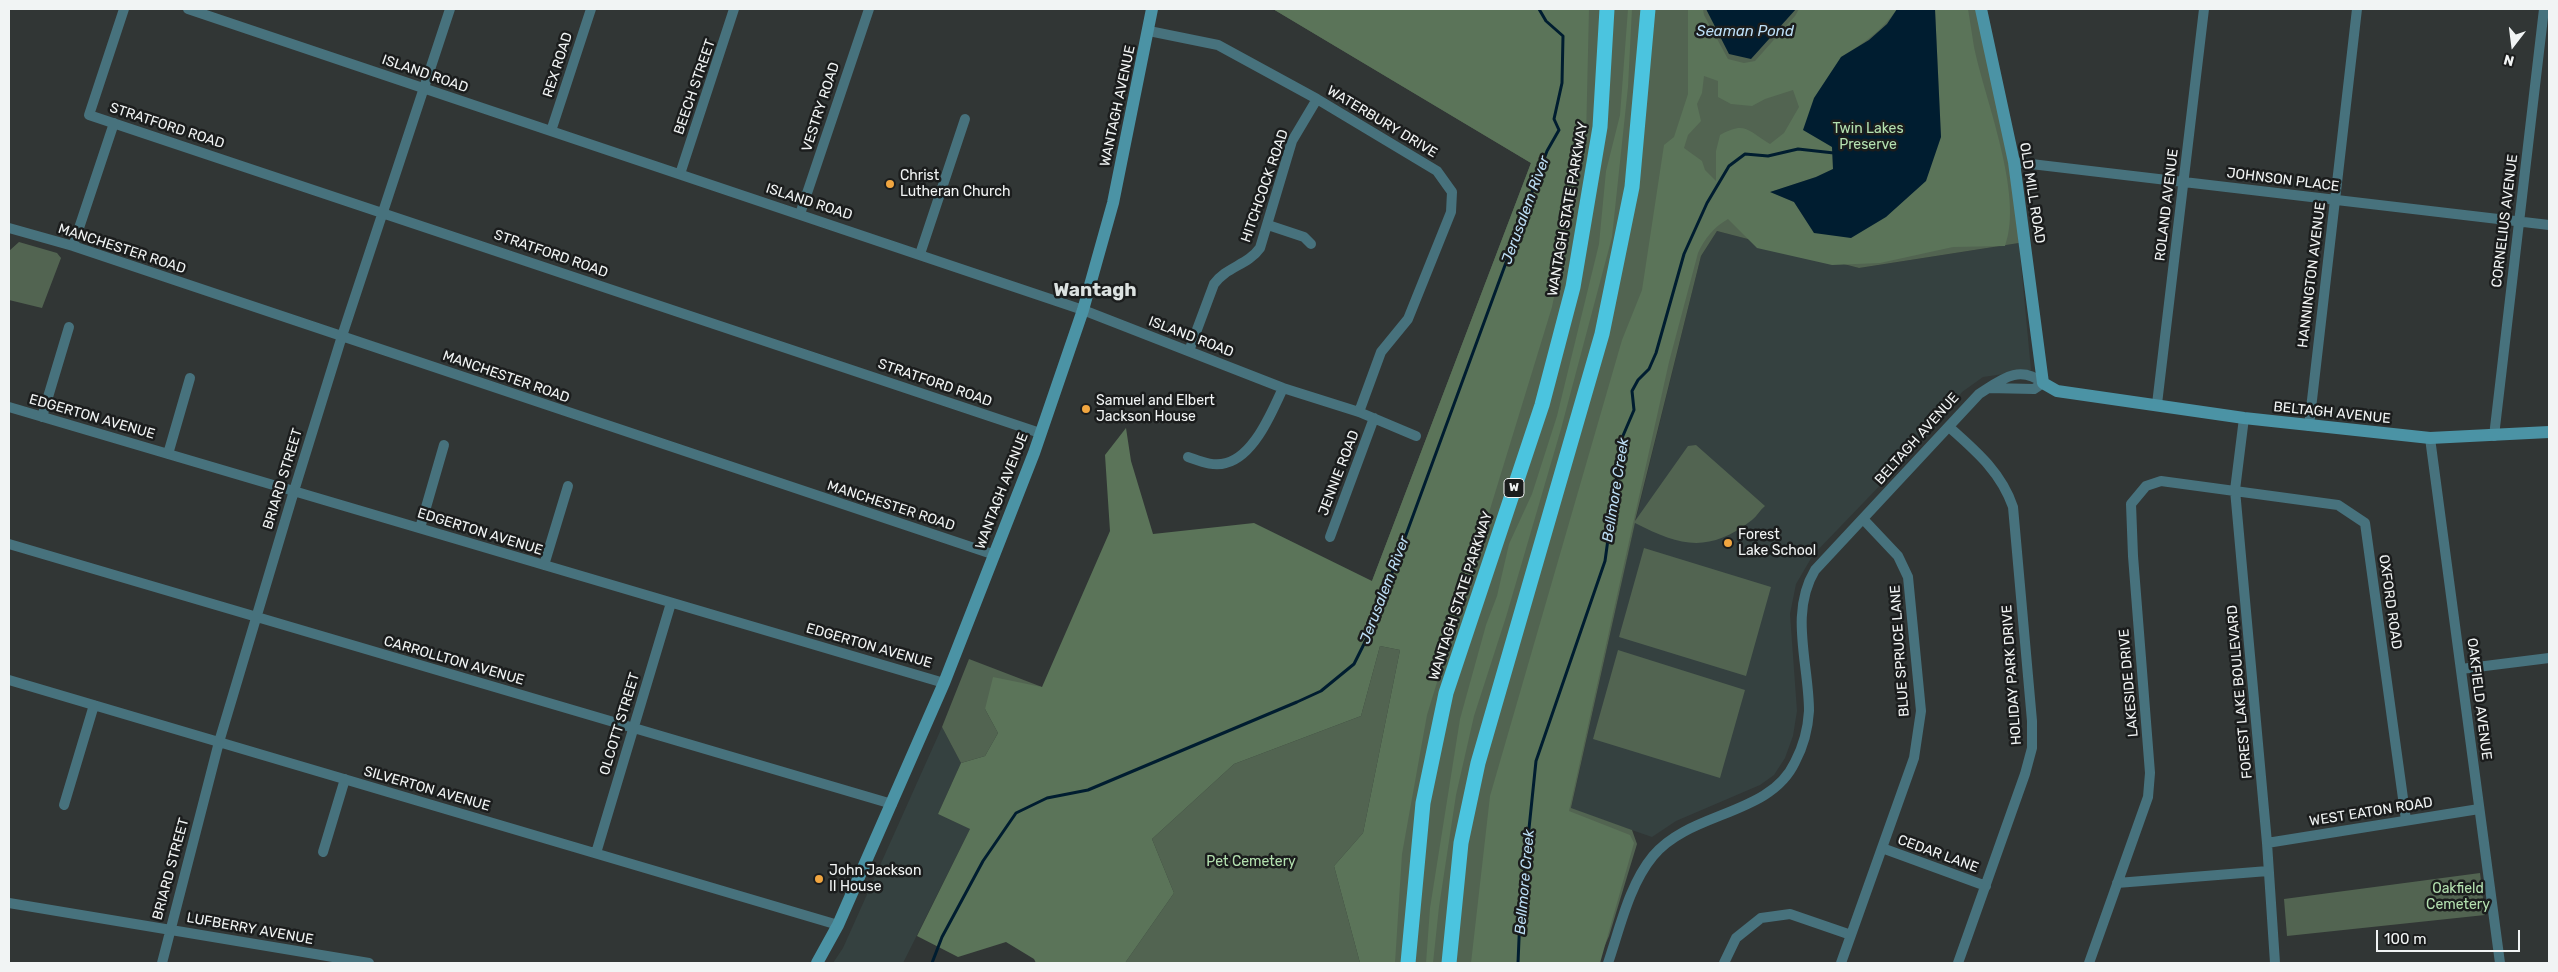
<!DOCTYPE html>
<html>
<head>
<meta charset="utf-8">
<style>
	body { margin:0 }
	#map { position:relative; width:2558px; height:972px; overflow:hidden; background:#313635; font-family:Rubik,sans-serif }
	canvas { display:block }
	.frame { position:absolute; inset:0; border:10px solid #f1f4f4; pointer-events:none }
	.north { position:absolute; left:2488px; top:20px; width:50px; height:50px; -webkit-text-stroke:4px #1b1d1d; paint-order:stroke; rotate:195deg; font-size:14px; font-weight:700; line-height:20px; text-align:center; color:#f1f4f4 }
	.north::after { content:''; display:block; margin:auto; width:18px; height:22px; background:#f1f4f4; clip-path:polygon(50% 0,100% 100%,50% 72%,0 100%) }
	.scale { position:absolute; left:2376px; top:930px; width:144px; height:22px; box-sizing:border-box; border:2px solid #f1f4f4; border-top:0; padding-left:6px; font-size:15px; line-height:18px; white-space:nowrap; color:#f1f4f4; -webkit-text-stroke:4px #1b1d1d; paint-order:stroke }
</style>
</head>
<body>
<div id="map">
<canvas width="2558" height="972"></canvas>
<div class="frame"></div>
<div class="north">N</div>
<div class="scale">100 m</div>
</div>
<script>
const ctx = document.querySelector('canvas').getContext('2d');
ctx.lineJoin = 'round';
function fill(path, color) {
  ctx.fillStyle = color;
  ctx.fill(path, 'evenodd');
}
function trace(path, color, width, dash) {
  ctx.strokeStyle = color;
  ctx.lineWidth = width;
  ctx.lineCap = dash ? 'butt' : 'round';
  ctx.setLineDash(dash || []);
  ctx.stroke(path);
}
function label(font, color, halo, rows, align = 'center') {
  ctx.font = font + ' Rubik,sans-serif';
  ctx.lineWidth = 5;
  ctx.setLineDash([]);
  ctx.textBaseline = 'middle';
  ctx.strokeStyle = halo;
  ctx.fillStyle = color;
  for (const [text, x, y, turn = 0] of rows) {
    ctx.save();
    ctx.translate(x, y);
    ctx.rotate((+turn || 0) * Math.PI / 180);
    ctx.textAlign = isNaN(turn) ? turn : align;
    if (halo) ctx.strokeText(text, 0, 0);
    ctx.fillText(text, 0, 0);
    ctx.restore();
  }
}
fill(new Path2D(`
	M 1717,231 L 1859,268 L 2019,243 L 2031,370 L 1983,377 L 1962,392 L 1942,421 L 1813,555 L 1796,584 L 1790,614 L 1797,711 L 1793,736 L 1785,758 L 1774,775 L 1760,785 L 1676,821 L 1652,837 L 1571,809 L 1633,531 L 1701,256 Z
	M 942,727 L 961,763 L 938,814 L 970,829 L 903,963 L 833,963 L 843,948 Z`), '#354140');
fill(new Path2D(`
	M 1273,9 L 1977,9 L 2016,198 L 2019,243 L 1859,268 L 1717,231 L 1701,256 L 1635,521 L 1688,446 L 1696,445 L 1765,506 C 1760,510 1757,516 1752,520 C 1708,554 1680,546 1635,523 L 1571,808 L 1632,830 L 1637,844 L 1609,936 L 1597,963 L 1363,963 L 1404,649 L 1372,581 L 1531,163 Z
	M 19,242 L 57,253 L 61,258 L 42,308 L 9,300 L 9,251 Z
	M 1644,548 L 1771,587 L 1746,676 L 1619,637 Z
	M 1380,646 L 1400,650 L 1363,833 L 1334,866 L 1360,963 L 1125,963 L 1174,893 L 1152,839 L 1234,764 L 1361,716 Z
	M 1618,650 L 1745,690 L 1720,778 L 1593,739 Z
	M 969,659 L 1042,687 L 985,709 L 998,733 L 985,756 L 961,763 L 942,727 Z
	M 2480,873 L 2485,915 L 2287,936 L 2284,899 Z`), '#526451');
fill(new Path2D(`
	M 1273,9 L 1589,9 L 1586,139 L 1552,307 L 1427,715 L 1402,854 L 1395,963 L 1360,963 L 1334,866 L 1363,833 L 1400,650 L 1380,646 L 1361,716 L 1234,764 L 1152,839 L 1174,893 L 1125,963 L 1036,963 L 1034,959 L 1006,942 L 958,957 L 917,936 L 970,829 L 938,814 L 961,763 L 985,756 L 998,733 L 985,709 L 993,677 L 1042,687 L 1110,531 L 1105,455 L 1126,428 L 1131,461 L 1153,534 L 1254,523 L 1372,581 L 1531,163 Z
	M 1628,9 L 1632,9 L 1628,87 L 1612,237 L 1561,429 L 1506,617 L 1474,716 L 1456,795 L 1439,907 L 1433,963 L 1426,963 L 1430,908 L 1460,719 L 1486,625 L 1497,596 L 1509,544 L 1532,494 L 1557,416 L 1599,244 L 1606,171 L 1620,115 Z
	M 1688,9 L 1703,9 L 1704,15 L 1728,59 L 1744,63 L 1755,61 L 1795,16 L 1799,9 L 1897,9 C 1882,31 1864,43 1841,57 L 1832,147 L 1833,169 L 1816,177 L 1771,192 L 1794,202 L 1814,233 L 1941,137 L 1935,9 L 1968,9 C 1970,21 1972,34 1974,47 C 1985,100 2024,195 2005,246 L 1953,247 L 1880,263 L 1832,265 L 1757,248 L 1728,219 C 1714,227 1705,238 1698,253 L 1669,362 L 1569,811 L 1630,835 L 1634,843 L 1600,963 L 1471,963 L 1490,796 L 1622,340 L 1642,290 L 1664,145 L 1674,137 L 1688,94 ZM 1704,76 L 1718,81 L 1718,97 L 1731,104 L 1752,106 L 1765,99 L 1793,90 L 1799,107 L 1784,133 L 1770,144 C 1747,130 1745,121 1720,135 L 1716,151 L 1716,181 L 1705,170 L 1702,161 L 1684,148 L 1688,135 L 1701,121 L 1697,104 L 1702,93 Z`), '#5b7459');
fill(new Path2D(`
	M 1706,9 L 1796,9 L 1751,59 L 1729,54 Z
	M 1897,9 L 1935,9 L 1941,137 L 1926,181 L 1886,217 L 1851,238 L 1814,233 L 1794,202 L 1770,192 L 1816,177 L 1833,169 L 1832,147 L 1803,130 L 1814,98 L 1841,57 L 1869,40 L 1887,24 Z`), '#001d30');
trace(new Path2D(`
	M 932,963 L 942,937 L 983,861 L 1016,813 L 1047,798 L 1088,790 L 1297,702 L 1321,691 L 1354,664 L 1371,630 L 1547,151 L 1559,130 L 1554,119 L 1562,83 L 1563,36 L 1546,21 L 1539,9
	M 1518,963 L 1520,915 L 1536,761 L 1605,561 L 1622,438 L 1634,410 L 1632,391 L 1638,380 L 1649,369 L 1656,353 L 1684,254 L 1707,203 L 1729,166 L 1745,154 L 1768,156 L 1798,149 L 1834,153`), '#001d30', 3);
trace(new Path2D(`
	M 124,9 L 89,115 L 1040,433
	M 188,9 L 1083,310 L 1283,388 L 1359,412 L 1416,436
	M 1149,31 L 1218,45 L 1317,99 L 1437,171 L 1452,192 L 1451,212 L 1408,319 L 1381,352 L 1359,412
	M 551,131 L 591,9
	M 2014,162 L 2549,225
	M 680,174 L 734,9
	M 800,214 L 869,9
	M 1268,225 L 1304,237 L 1311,244
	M 9,228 L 73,246 L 995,555
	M 73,246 L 114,123
	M 920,254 L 965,119
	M 1189,351 L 1214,284 C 1226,267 1248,265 1260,248 L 1292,141 L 1317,99
	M 2157,404 L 2204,9
	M 9,407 L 944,683
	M 42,417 L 69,327
	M 2244,418 L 2235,490 L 2267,843 L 2275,963
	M 2309,426 L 2357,9
	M 1949,427 C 1976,451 2001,472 2013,507 L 2032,721 L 2032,748 L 2025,774 L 1958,963
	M 2494,436 L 2544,9
	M 2430,438 L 2500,963
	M 168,454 L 190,378
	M 1188,457 C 1200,461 1213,467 1226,463 C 1254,456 1272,412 1283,388
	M 420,528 L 444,445
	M 1330,537 L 1374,418
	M 9,544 L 892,804
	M 544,565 L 568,486
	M 2461,669 L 2549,658
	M 9,680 L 838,925
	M 64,805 L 94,705
	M 2267,843 L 2479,809
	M 1882,848 L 1986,886
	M 323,852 L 345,779
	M 596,853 L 671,603
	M 2117,883 L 2268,871
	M 9,903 L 369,963
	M 162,963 L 219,742 L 294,491 L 342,336 L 450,9
	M 1608,963 C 1620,928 1629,885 1653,856 C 1690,811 1770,816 1795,762 C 1803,747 1808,728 1809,711 C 1809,664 1789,613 1815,570 L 1979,394 C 2001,380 2019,364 2043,383 L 2034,389 L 1988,388
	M 1724,963 L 1736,938 L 1761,918 L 1790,914 L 1851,935
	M 1841,963 L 1914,758 L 1921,711 L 1908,577 L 1898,556 L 1864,520
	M 2089,963 L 2148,797 L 2150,773 L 2133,556 L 2131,504 L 2146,486 L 2161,481 L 2338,505 L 2365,523 L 2406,820`), '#47727d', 10);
trace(new Path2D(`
	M 1981,9 L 2014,162 L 2043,383 L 2057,391 L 2244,418 L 2430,438 L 2549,432
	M 817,963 L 838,925 L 944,683 L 1034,453 L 1083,310 L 1113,203 L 1152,9`), '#4b93a5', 12);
trace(new Path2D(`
	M 1408,963 L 1423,803 L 1446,693 L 1542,405 L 1573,287 L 1600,127 L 1607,9
	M 1449,963 L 1461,843 L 1478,763 L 1602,334 L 1632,187 L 1648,9`), '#4bc4df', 15);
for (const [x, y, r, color] of [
	[890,184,5,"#f1a640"],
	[1086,409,5,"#f1a640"],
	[1728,543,5,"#f1a640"],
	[819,879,5,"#f1a640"]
]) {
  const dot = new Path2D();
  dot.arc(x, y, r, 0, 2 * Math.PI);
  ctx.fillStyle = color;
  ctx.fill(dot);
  trace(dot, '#1b1d1d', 2);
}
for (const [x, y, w] of [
	[1514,488,20]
]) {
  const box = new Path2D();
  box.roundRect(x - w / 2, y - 9.5, w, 19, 4);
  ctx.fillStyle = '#1b1d1d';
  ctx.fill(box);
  trace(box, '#f1f4f4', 1);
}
label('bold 12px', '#f1f4f4', null, [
	["W",1514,488]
]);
label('14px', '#f1f4f4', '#1b1d1d', [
	["REX ROAD",558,65,-72],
	["ISLAND ROAD",425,74,19],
	["BEECH STREET",695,87,-71],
	["WANTAGH AVENUE",1118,106,-78],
	["VESTRY ROAD",821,107,-72],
	["WATERBURY DRIVE",1382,122,31],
	["STRATFORD ROAD",167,126,18],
	["JOHNSON PLACE",2283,180,7],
	["HITCHCOCK ROAD",1265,186,-71],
	["OLD MILL ROAD",2032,193,81],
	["ISLAND ROAD",809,202,18],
	["ROLAND AVENUE",2167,205,-83],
	["WANTAGH STATE PARKWAY",1568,209,-80],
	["CORNELIUS AVENUE",2505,221,-83],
	["MANCHESTER ROAD",122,249,18],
	["STRATFORD ROAD",551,254,19],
	["HANNINGTON AVENUE",2312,275,-83],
	["ISLAND ROAD",1191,337,21],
	["MANCHESTER ROAD",506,377,19],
	["STRATFORD ROAD",935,383,19],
	["BELTAGH AVENUE",2332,413,6],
	["EDGERTON AVENUE",92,417,16],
	["BELTAGH AVENUE",1917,439,-48],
	["JENNIE ROAD",1339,473,-69],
	["BRIARD STREET",283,479,-73],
	["WANTAGH AVENUE",1002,491,-69],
	["MANCHESTER ROAD",891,506,18],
	["EDGERTON AVENUE",480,532,17],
	["WANTAGH STATE PARKWAY",1461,596,-72],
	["OXFORD ROAD",2390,602,82],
	["EDGERTON AVENUE",869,646,16],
	["BLUE SPRUCE LANE",1900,651,-94],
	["CARROLLTON AVENUE",454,661,16],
	["HOLIDAY PARK DRIVE",2012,675,-94],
	["LAKESIDE DRIVE",2129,683,-95],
	["FOREST LAKE BOULEVARD",2240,692,-95],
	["OAKFIELD AVENUE",2479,699,83],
	["OLCOTT STREET",620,724,-73],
	["SILVERTON AVENUE",427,789,16],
	["WEST EATON ROAD",2371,812,-9],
	["CEDAR LANE",1938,854,20],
	["BRIARD STREET",171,869,-75],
	["LUFBERRY AVENUE",250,929,10]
]);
label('14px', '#b4e1b0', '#1b1d1d', [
	["Twin Lakes",1868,129],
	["Preserve",1868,145],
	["Pet Cemetery",1251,862],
	["Oakfield",2458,889],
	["Cemetery",2458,905]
]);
label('14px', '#f1f4f4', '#1b1d1d', [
	["Christ",900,176],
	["Lutheran Church",900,192],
	["Samuel and Elbert",1096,401],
	["Jackson House",1096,417],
	["Forest",1738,535],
	["Lake School",1738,551],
	["John Jackson",829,871],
	["II House",829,887]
], 'left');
label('italic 15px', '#bcdef6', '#1b1d1d', [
	["Seaman Pond",1745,32],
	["Jerusalem River",1526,210,-70],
	["Bellmore Creek",1616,490,-81],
	["Jerusalem River",1385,590,-69],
	["Bellmore Creek",1525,882,-85]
]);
label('bold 19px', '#dce2e1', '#1b1d1d', [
	["Wantagh",1095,291]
]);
</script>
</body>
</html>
